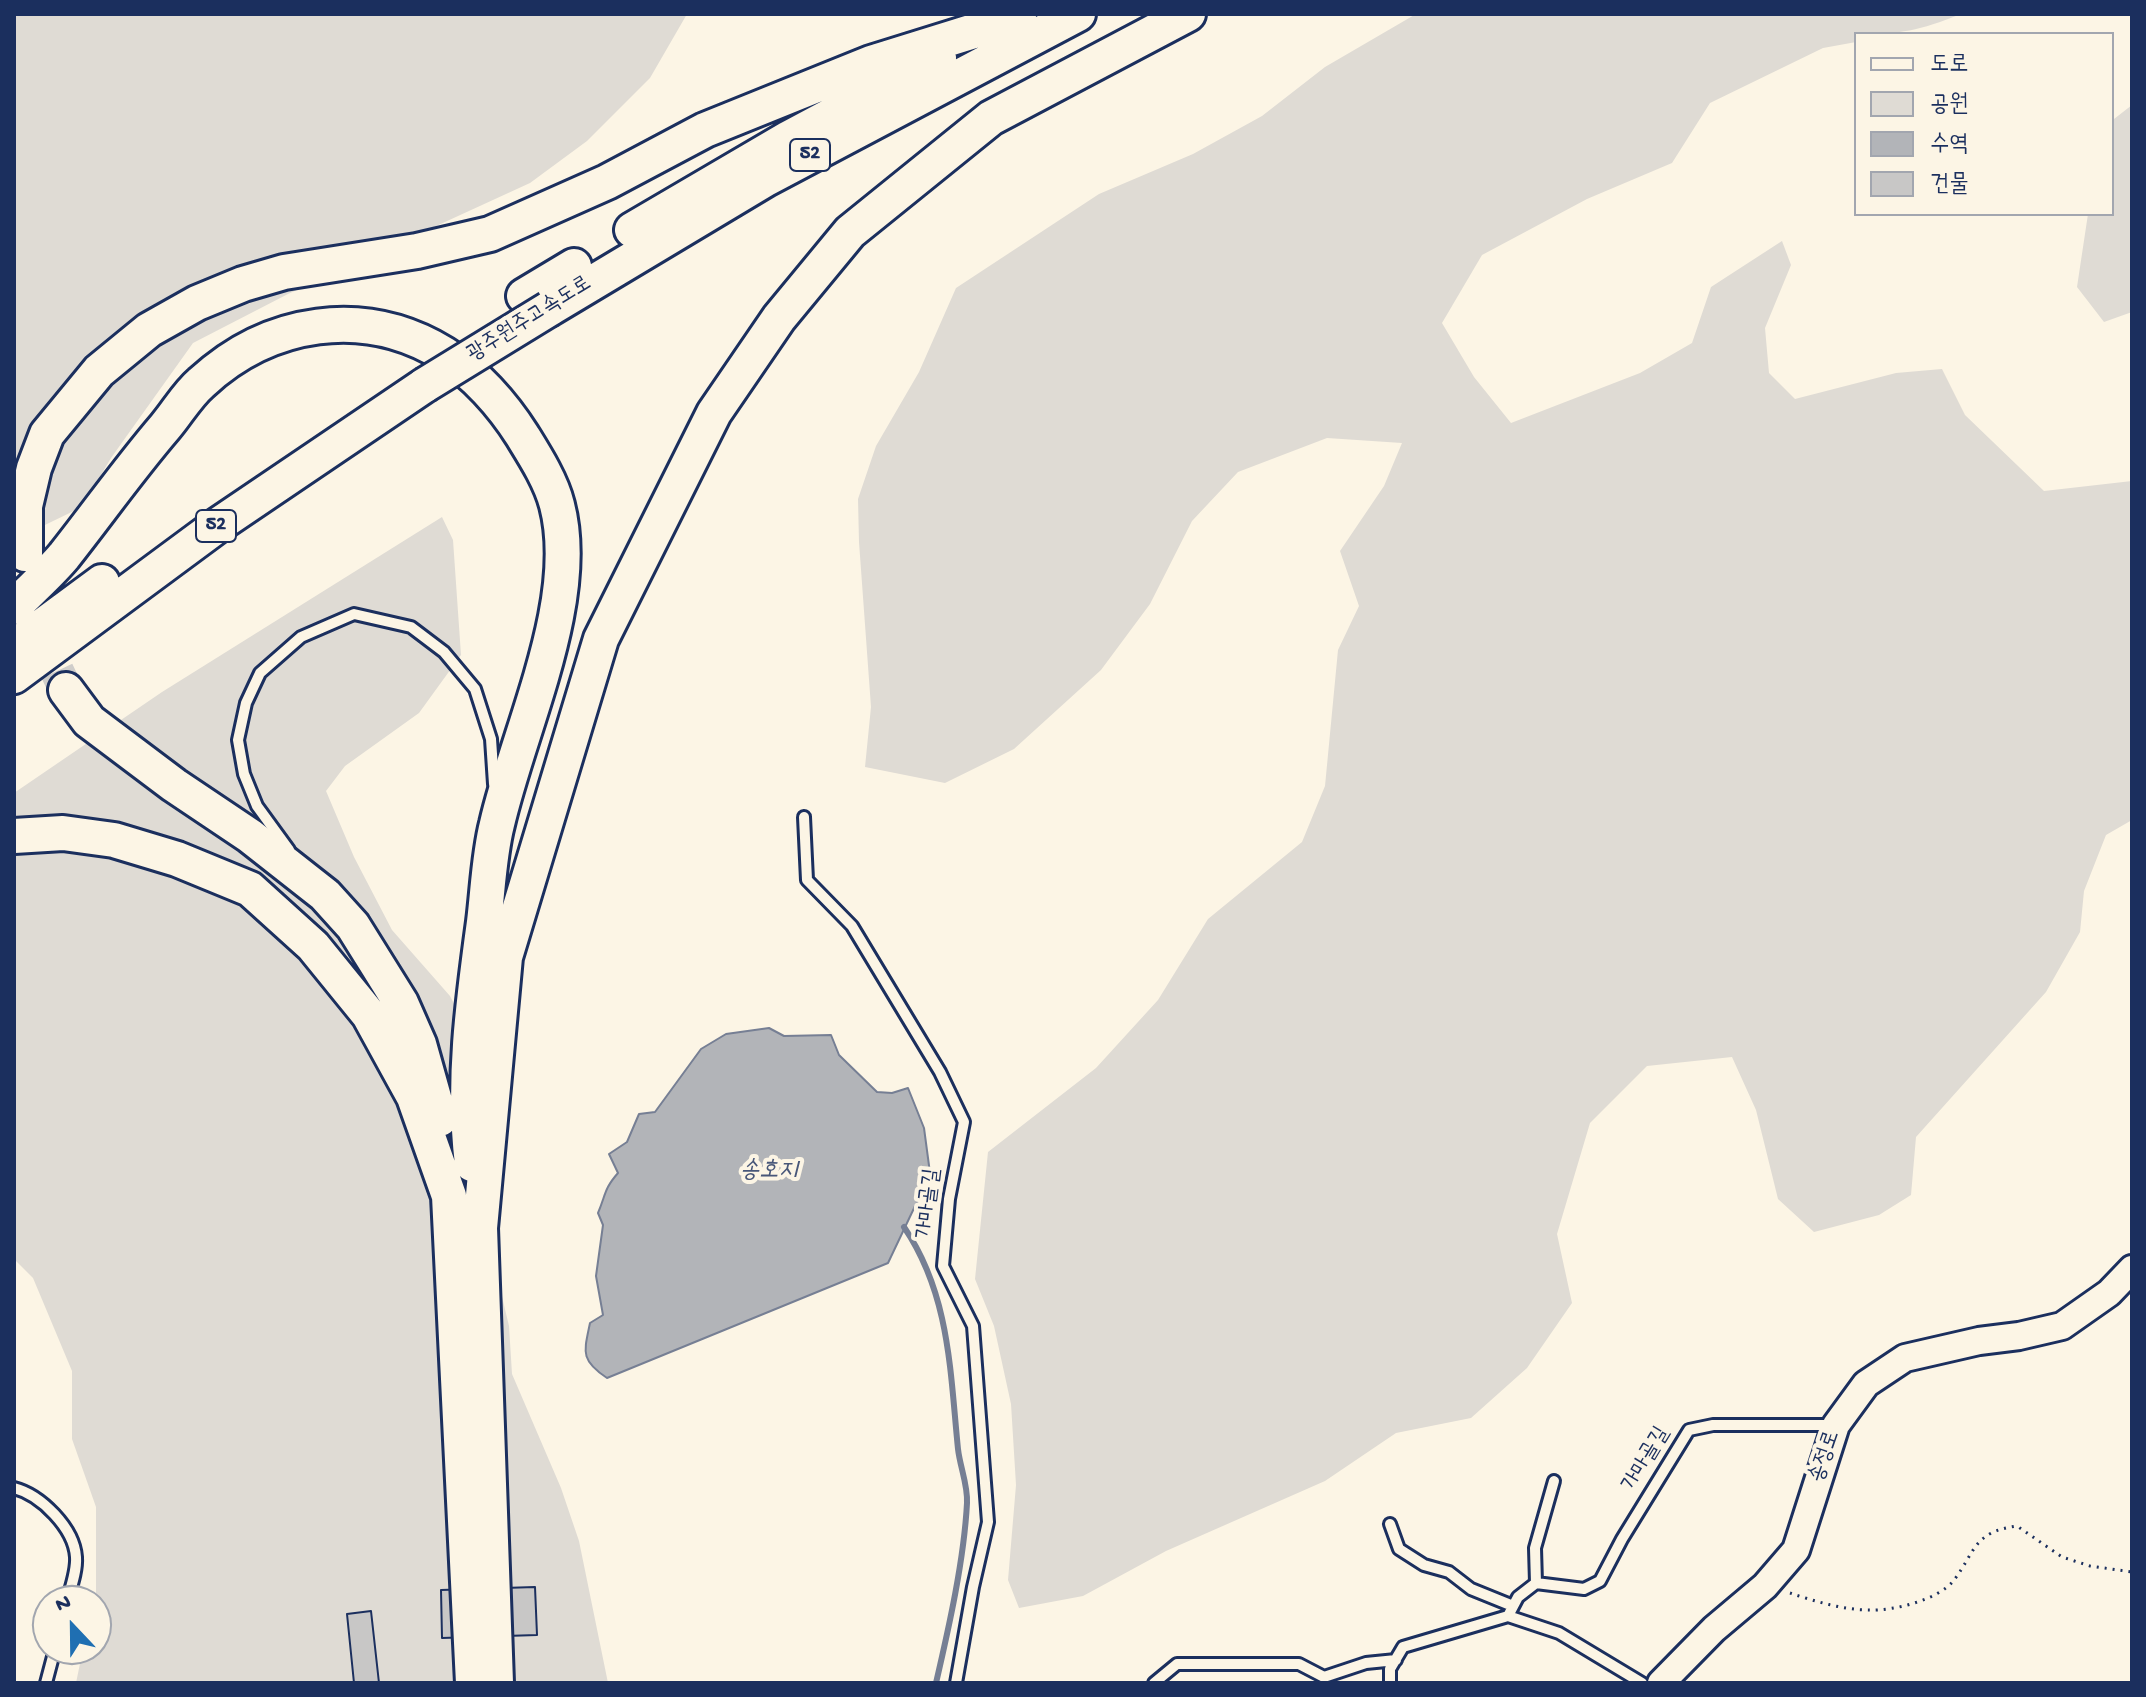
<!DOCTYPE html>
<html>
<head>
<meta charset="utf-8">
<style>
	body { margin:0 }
	#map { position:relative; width:2146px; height:1697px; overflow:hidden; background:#fcf5e5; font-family:"Gochi Hand","Poor Story",sans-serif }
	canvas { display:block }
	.frame { position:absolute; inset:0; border:16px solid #1b2f5e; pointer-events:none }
	.legend { position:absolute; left:1854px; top:32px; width:260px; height:184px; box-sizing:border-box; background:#fcf5e5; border:2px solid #a2a6af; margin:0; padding:10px 14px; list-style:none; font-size:24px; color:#1b2f5e }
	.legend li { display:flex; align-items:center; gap:16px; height:40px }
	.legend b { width:40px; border:2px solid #a2a6af }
	.north { position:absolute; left:32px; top:1585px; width:80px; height:80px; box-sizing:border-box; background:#fcf5e5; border:2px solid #a2a6af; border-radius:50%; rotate:338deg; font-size:22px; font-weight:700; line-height:32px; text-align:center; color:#1b2f5e }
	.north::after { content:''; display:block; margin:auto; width:28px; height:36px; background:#1f6fb2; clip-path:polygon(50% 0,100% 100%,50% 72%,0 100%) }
</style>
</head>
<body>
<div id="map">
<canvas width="2146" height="1697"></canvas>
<div class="frame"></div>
<ul class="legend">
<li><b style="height:10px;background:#fcf5e5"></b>도로</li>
<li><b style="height:22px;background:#dfdbd4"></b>공원</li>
<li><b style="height:22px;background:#b2b4b8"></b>수역</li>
<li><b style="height:22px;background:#c8c7c6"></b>건물</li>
</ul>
<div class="north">N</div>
</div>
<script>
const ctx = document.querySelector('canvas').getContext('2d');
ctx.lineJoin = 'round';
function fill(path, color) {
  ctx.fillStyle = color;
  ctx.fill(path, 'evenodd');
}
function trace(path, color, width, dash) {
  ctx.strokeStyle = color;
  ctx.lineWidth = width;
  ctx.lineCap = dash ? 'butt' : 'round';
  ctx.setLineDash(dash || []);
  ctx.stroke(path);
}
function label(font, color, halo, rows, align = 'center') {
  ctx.font = font + ' "Gochi Hand","Poor Story",sans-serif';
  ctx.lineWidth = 8;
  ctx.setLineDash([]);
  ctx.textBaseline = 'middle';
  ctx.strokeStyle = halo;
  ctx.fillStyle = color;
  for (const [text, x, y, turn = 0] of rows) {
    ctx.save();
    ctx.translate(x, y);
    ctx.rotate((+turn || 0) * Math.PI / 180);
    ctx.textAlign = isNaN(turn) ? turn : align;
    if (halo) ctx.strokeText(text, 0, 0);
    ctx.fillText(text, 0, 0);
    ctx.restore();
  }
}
fill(new Path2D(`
	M 14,14 L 687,14 L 650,78 L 587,141 L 530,183 L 288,294 L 193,343 L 111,458 L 82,507 L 14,540 Z
	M 1416,14 L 1961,14 C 1918,31 1902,34 1856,34 L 1856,42 L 1823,48 L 1710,103 L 1672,163 L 1587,199 L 1482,255 L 1442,323 L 1474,377 L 1511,423 L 1640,373 L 1692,343 L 1711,287 L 1782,241 L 1791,265 L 1765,328 L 1769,373 L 1795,399 L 1896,373 L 1942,369 L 1965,415 L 2044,491 L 2132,481 L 2132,820 L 2106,835 L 2084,891 L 2080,932 L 2046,992 L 1916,1137 L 1911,1195 L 1879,1215 L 1814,1232 L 1778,1199 L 1756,1110 L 1732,1057 L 1647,1066 L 1590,1123 L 1557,1234 L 1572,1303 L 1527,1368 L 1471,1418 L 1396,1433 L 1325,1481 L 1166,1551 L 1083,1596 L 1019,1608 L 1008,1580 L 1016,1485 L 1011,1404 L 994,1326 L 975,1279 L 988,1152 L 1096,1068 L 1158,1000 L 1208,919 L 1302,842 L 1325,786 L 1338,650 L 1359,606 L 1340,551 L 1384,486 L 1402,443 L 1327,438 L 1238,472 L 1192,521 L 1150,604 L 1101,670 L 1014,749 L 945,783 L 865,767 L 871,707 L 859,542 L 858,499 L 876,446 L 919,372 L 956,288 L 1099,194 L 1193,154 L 1262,116 L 1325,67 Z
	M 2132,105 L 2132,312 L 2104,322 L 2077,287 L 2088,214 L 2112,214 L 2112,123 L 2114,119 Z
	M 442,517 L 453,540 L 461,655 L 419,713 L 345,766 L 326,791 L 354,857 L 392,930 L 450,996 L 493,1079 L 488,1238 L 509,1326 L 512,1374 L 561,1488 L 579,1541 L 608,1683 L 76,1683 L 83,1649 L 96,1649 L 96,1507 L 72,1439 L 72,1371 L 33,1278 L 14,1259 L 14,793 L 162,692 Z`), '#dfdbd4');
const water = new Path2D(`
	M 769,1028 L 784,1036 L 831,1035 L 839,1055 L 877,1092 L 892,1093 L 908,1088 L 924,1128 L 930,1173 L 924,1193 L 916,1204 L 888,1263 L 607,1378 C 580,1360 584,1352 590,1323 L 603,1315 L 596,1276 L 603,1225 L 598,1213 C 606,1194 604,1189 618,1173 L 609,1154 L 627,1142 L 639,1114 L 655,1112 L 701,1049 L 726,1034 Z`);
fill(water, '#b2b4b8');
trace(water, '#767f94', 2);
trace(new Path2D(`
	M 904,1227 C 950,1295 950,1371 958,1449 C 960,1467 968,1485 967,1503 C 964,1560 949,1627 936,1683`), '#767f94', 6);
const building = new Path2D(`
	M 535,1587 L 537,1635 L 442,1638 L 441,1590 Z
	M 371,1611 L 379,1683 L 354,1683 L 347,1614 Z`);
fill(building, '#c8c7c6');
trace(building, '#1b2f5e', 2);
trace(new Path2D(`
	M 35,625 L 66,690`), '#cfcdca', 34, [34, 17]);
const lane = new Path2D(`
	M 804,817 L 807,880 L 852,926 L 940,1072 L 964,1122 L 949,1199 L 943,1266 L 973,1326 L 988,1522 L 973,1587 L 956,1683
	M 289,850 L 257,806 L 244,774 L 238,740 L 246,703 L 260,673 L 301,637 L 354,614 L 411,627 L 444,652 L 475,689 L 491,739 L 494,784
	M 14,1488 C 41,1495 74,1528 76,1557 C 77,1571 71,1587 67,1601
	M 1390,1524 L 1399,1549 L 1424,1565 L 1449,1572 L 1471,1589 L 1513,1606
	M 1536,1583 L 1535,1548 L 1554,1481
	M 1508,1616 L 1518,1597 L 1536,1583 L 1584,1589 L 1600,1581 L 1622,1539 L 1689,1430 L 1713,1425 L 1836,1425
	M 46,1683 L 55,1649
	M 1154,1683 L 1177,1664 L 1299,1664 L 1324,1677 L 1366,1663 L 1396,1660
	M 1390,1683 L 1390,1669 L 1403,1647 L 1508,1616 L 1559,1633 L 1642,1683`);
const secondary = new Path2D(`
	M 1661,1683 L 1714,1629 L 1765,1586 L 1796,1550 L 1836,1425 L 1866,1384 L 1905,1358 L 1979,1341 L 2019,1336 L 2062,1326 L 2109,1293 L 2132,1269`);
const highway = new Path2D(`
	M 632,230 L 789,138 L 939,58
	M 524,296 L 574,266
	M 549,309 L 766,179 L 1078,14
	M 25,554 L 25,506 L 34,468 L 47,434 L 99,371 L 149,330 L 197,303 L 243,284 L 284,272 L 417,251 L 490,234 L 607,182 L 705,130 L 871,63 L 1019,17
	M 14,607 C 30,590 49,574 64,556 C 98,513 129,469 165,427 C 177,413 187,395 201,383 C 269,320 364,305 444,354 C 475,373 503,405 522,435 C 535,456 551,481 557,505 C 582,601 519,728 497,824 C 489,855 488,890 484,922 C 473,1002 462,1083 472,1164
	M 14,647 L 102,582
	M 14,676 L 218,525 L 425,385
	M 66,690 L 89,721 L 174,785 L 250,836 L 325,895 L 353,926 L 401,1003 L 419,1044 L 440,1119
	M 14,836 L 63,833 L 114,840 L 177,859 L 250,889 L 313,946 L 369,1015 L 414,1097 L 449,1196 L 473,1683
	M 496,1683 L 480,1228 L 505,957 L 601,639 L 714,413 L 779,318 L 850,232 L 991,118 L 1188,14`);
trace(lane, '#1b2f5e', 16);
trace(secondary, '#1b2f5e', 32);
trace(highway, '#1b2f5e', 40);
trace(new Path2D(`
	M 1790,1593 C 1814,1601 1843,1610 1869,1610 C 1893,1611 1939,1600 1954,1580 C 1976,1551 1973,1532 2017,1526 L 2062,1557 L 2090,1566 L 2132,1572`), '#1b2f5e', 3, [2, 6]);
trace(lane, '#fcf5e5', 10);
trace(secondary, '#fcf5e5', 26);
trace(highway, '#fcf5e5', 34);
const highwayBridge = new Path2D(`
	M 425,385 L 549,309`);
trace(highwayBridge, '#1b2f5e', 40, []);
trace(highwayBridge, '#fcf5e5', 34);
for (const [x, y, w] of [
	[810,155,40],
	[216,526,40]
]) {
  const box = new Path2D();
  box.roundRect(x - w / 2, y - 16, w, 32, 6);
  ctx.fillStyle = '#fcf5e5';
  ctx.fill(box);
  trace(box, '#1b2f5e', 2);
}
label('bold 20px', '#1b2f5e', null, [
	["52",810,155],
	["52",216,526]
]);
label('22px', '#1b2f5e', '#fcf5e5', [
	["광주원주고속도로",530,320,-32],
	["가마골길",930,1204,-83],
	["송정로",1826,1457,-71],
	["가마골길",1647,1460,-59]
]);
label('italic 24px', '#485779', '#fcf5e5', [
	["송호지",769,1172]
]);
</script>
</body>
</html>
